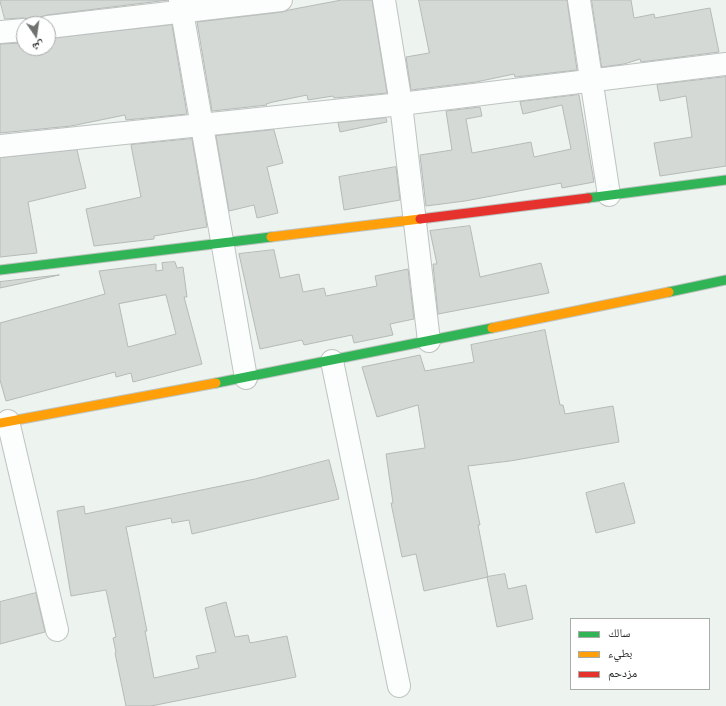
<!DOCTYPE html>
<html>
<head>
<meta charset="utf-8">
<style>
	body { margin:0 }
	#map { position:relative; width:726px; height:706px; overflow:hidden; background:#edf3ef; font-family:"Titillium Web","Noto Naskh Arabic",sans-serif }
	canvas { display:block }
	.legend { position:absolute; left:570px; top:618px; width:140px; height:72px; box-sizing:border-box; background:#fff; border:1px solid #a9aba9; margin:0; padding:5px 7px; list-style:none; font-size:12px; color:#282c29 }
	.legend li { display:flex; align-items:center; gap:8px; height:20px }
	.legend b { width:20px; border:1px solid #a9aba9 }
	.north { position:absolute; left:16px; top:16px; width:40px; height:40px; box-sizing:border-box; background:#fff; border:1px solid #a9aba9; border-radius:50%; rotate:167deg; font-size:11px; font-weight:700; line-height:16px; text-align:center; color:#282c29 }
	.north::after { content:''; display:block; margin:auto; width:14px; height:18px; background:#6d726e; clip-path:polygon(50% 0,100% 100%,50% 72%,0 100%) }
</style>
</head>
<body>
<div id="map">
<canvas width="726" height="706"></canvas>
<ul class="legend">
<li><b style="height:5px;background:#30b455"></b>سالك</li>
<li><b style="height:5px;background:#ff9f0a"></b>بطيء</li>
<li><b style="height:5px;background:#e5322d"></b>مزدحم</li>
</ul>
<div class="north">ش</div>
</div>
<script>
const ctx = document.querySelector('canvas').getContext('2d');
ctx.lineJoin = 'round';
function fill(path, color) {
  ctx.fillStyle = color;
  ctx.fill(path, 'evenodd');
}
function trace(path, color, width, dash) {
  ctx.strokeStyle = color;
  ctx.lineWidth = width;
  ctx.lineCap = dash ? 'butt' : 'round';
  ctx.setLineDash(dash || []);
  ctx.stroke(path);
}
const building = new Path2D(`
	M 0,0 L 168,0 L 47,15 L 40,17 L 36,24 L 30,19 L 23,18 L 5,19 Z
	M 342,0 L 372,0 L 387,93 L 334,98 L 333,96 L 308,100 L 307,95 L 273,102 L 266,104 L 267,105 L 212,111 L 197,22 L 282,12 L 289,10 Z
	M 419,0 L 567,0 L 577,70 L 515,77 L 514,74 L 476,82 L 411,90 L 406,57 L 429,53 Z
	M 592,0 L 631,0 L 634,18 L 654,14 L 655,18 L 710,8 L 719,52 L 641,62 L 640,59 L 624,64 L 602,67 Z
	M 172,25 L 187,114 L 126,120 L 125,115 L 71,126 L 0,133 L 0,44 L 24,43 L 24,48 L 48,48 L 48,39 Z
	M 726,77 L 726,166 L 660,176 L 654,143 L 692,137 L 686,96 L 660,101 L 657,85 Z
	M 579,95 L 594,182 L 562,188 L 561,183 L 465,201 L 426,206 L 420,155 L 452,150 L 446,111 L 480,107 L 482,116 L 466,119 L 472,153 L 531,142 L 534,157 L 571,149 L 562,105 L 523,114 L 520,102 Z
	M 386,118 L 387,122 L 340,132 L 338,123 Z
	M 274,130 L 283,163 L 267,167 L 278,213 L 257,218 L 254,205 L 229,211 L 216,136 Z
	M 192,139 L 207,227 L 154,236 L 154,239 L 94,246 L 86,209 L 141,197 L 131,145 Z
	M 77,150 L 86,188 L 28,202 L 37,253 L 0,257 L 0,158 Z
	M 396,167 L 400,200 L 344,210 L 339,177 Z
	M 470,226 L 480,277 L 541,263 L 549,293 L 438,314 L 433,264 L 437,264 L 430,231 Z
	M 274,250 L 280,278 L 299,274 L 303,292 L 324,288 L 326,296 L 377,286 L 375,276 L 408,269 L 414,319 L 390,324 L 393,335 L 354,343 L 352,335 L 304,345 L 302,340 L 260,349 L 239,254 Z
	M 175,262 L 177,268 L 183,267 L 187,297 L 184,297 L 202,364 L 133,382 L 131,373 L 116,377 L 115,372 L 6,401 L 0,380 L 0,323 L 105,294 L 99,271 L 156,264 L 156,271 L 163,270 L 162,263 ZM 166,295 L 176,334 L 128,347 L 119,304 Z
	M 59,275 L 0,288 L 0,282 Z
	M 545,330 L 560,405 L 563,405 L 565,414 L 613,406 L 619,442 L 510,461 L 468,466 L 480,525 L 478,525 L 488,577 L 424,591 L 416,554 L 402,557 L 391,503 L 393,503 L 386,454 L 425,448 L 418,405 L 377,417 L 362,367 L 420,355 L 425,371 L 474,362 L 471,345 Z
	M 329,460 L 339,499 L 192,534 L 189,520 L 172,523 L 171,518 L 126,527 L 147,631 L 145,631 L 154,678 L 199,668 L 196,656 L 216,652 L 205,608 L 226,602 L 235,637 L 248,635 L 250,643 L 287,636 L 296,677 L 151,706 L 126,706 L 115,653 L 116,652 L 113,638 L 116,637 L 106,590 L 71,596 L 57,511 L 84,506 L 85,514 L 255,479 Z
	M 624,483 L 635,523 L 596,533 L 586,493 Z
	M 505,574 L 508,589 L 526,585 L 533,619 L 497,627 L 487,577 Z
	M 36,593 L 45,632 L 0,644 L 0,602 Z`);
fill(building, '#d4d9d6');
trace(building, '#b5bab7', 1);
const street = new Path2D(`
	M 180,0 L 246,378
	M 384,0 L 401,104 L 429,341
	M 579,0 L 609,195
	M 48,27 L 281,0
	M 0,32 L 24,30
	M 0,146 L 401,104 L 726,64
	M 332,361 L 399,686
	M 8,421 L 57,630`);
const fast = new Path2D(`
	M 588,198 L 726,180
	M 0,270 L 271,237
	M 669,292 L 726,280
	M 216,383 L 492,328`);
const slow = new Path2D(`
	M 271,237 L 420,219
	M 492,328 L 669,292
	M 0,423 L 216,383`);
const jam = new Path2D(`
	M 420,219 L 588,198`);
trace(street, '#bec3c0', 24);
trace(fast, '#bec3c0', 11);
trace(slow, '#bec3c0', 11);
trace(jam, '#bec3c0', 11);
trace(street, '#fcfdfd', 22);
trace(fast, '#30b455', 9);
trace(slow, '#ff9f0a', 9);
trace(jam, '#e5322d', 9);
</script>
</body>
</html>
